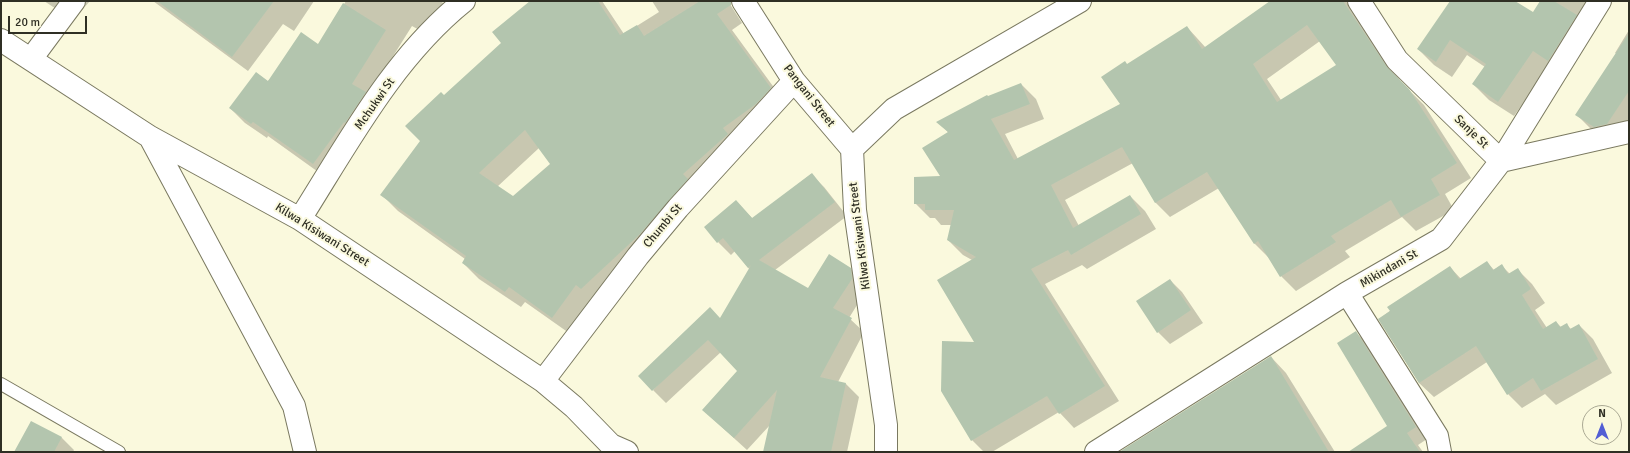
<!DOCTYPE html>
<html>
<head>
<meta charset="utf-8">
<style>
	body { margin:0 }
	#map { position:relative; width:1630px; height:453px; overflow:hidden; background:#faf9dd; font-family:Signika,sans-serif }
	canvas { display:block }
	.frame { position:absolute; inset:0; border:2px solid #2f2f24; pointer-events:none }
	.north { position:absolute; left:1582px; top:405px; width:40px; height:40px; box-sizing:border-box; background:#faf9dd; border:1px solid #a9a893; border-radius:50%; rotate:0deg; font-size:11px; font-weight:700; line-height:16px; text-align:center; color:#2f2f24 }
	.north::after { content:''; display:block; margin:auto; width:14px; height:18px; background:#525ed4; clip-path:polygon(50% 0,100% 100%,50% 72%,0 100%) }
	.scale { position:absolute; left:8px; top:16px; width:79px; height:18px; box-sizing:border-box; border:2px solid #2f2f24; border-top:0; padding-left:5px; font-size:12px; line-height:14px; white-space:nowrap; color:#2f2f24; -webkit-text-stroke:3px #faf9dd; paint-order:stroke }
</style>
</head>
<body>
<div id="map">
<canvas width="1630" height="453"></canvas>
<div class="frame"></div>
<div class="north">N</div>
<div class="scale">20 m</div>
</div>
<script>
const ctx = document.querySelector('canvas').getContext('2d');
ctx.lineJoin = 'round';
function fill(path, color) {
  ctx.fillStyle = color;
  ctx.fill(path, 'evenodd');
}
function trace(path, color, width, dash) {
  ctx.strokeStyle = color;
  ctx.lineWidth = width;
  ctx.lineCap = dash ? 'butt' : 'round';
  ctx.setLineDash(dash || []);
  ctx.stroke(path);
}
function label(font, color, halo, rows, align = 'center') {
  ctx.font = font + ' Signika,sans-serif';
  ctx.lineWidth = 4;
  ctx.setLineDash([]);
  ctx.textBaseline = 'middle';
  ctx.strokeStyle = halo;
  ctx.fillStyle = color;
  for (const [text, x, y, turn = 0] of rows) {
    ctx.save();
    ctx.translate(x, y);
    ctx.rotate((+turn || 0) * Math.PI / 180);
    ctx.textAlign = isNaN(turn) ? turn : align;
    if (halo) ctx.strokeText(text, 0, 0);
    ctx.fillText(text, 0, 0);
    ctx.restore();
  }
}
fill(new Path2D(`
	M 44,1 L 90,1 L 73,20 Z
	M 153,1 L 314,1 L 294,31 L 283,24 L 248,71 Z
	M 346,1 L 441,1 L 448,8 L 432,37 L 412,26 L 368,96 L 328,179 L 268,136 L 267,138 L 245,123 L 230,108 L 318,45 Z
	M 547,1 L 602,1 L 624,34 L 659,12 L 652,1 L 728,1 L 742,23 L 732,30 L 786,104 L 569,333 L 525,302 L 521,307 L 479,279 L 463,263 L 465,259 L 398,211 L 382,195 L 421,141 ZM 539,148 L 552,164 L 513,197 L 497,187 Z
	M 1285,1 L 1346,1 L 1401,82 L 1424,105 L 1471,178 L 1445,194 L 1454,210 L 1416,231 L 1402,217 L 1345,251 L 1350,257 L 1296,291 L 1281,276 L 1270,259 L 1254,243 L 1219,188 L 1170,217 L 1155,202 L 1133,163 L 1065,200 L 1079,226 L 1130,196 L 1145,211 L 1156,229 L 1087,269 L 1082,265 L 1045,284 L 1119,401 L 1074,428 L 1059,412 L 992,452 L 984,452 L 972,440 L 976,343 L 972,260 L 963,255 L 948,240 L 952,225 L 941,225 L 935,218 L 930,218 L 915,203 L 942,177 L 948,132 L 938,122 L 988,97 L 1021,84 L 1036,99 L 1044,119 L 1005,134 L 1018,159 L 1121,104 L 1127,65 L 1187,27 L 1206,48 ZM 1320,41 L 1338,66 L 1281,100 L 1267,79 Z
	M 1451,1 L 1513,1 L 1533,13 L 1541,1 L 1596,1 L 1514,116 L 1489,100 L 1473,84 L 1485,67 L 1467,55 L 1452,77 L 1434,65 L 1418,49 Z
	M 1629,30 L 1629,126 L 1609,141 L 1591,129 L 1577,115 L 1617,54 L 1615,53 Z
	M 811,174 L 824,187 L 847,216 L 775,270 L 808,289 L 850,268 L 863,282 L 865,292 L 849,318 L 864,332 L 838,382 L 846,384 L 859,397 L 847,452 L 764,452 L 770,425 L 747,450 L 703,410 L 738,371 L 721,352 L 666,403 L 653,390 L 720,319 L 750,270 L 735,251 L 731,255 L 718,242 L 736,201 L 753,219 Z
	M 1487,262 L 1494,270 L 1501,265 L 1510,274 L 1518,270 L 1532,284 L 1545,303 L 1535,310 L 1547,328 L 1556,322 L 1561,327 L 1566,324 L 1571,329 L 1579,325 L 1593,339 L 1612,373 L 1556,405 L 1545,394 L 1522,408 L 1508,394 L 1487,362 L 1434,397 L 1419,383 L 1379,319 L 1450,267 L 1461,279 Z
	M 1170,280 L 1182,292 L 1203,323 L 1170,344 L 1158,332 Z
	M 1356,333 L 1368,344 L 1427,439 L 1418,445 L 1423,452 L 1364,452 L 1388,426 Z
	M 1271,357 L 1286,373 L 1335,452 L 1121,452 Z
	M 31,422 L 62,438 L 74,450 L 73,452 L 15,452 Z`), '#0003');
fill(new Path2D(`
	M 157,1 L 274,1 L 232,57 Z
	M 530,1 L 598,1 L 620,35 L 637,25 L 644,36 L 700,1 L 731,1 L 731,5 L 717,14 L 771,88 L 756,104 L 723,128 L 728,134 L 683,174 L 688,179 L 639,235 L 581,289 L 576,285 L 552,318 L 509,287 L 505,292 L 462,263 L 466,256 L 380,195 L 420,141 L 405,126 L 441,92 L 444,95 L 501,43 L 492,32 ZM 525,130 L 550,164 L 513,196 L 479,173 Z
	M 1270,1 L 1343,1 L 1387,67 L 1409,89 L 1457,163 L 1431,179 L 1440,195 L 1401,217 L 1391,200 L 1331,236 L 1336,242 L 1280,277 L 1258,241 L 1254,244 L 1207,172 L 1155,203 L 1122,147 L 1051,185 L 1073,228 L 1130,195 L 1141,214 L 1071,255 L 1068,250 L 1031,269 L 1105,386 L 1059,414 L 1047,396 L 971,441 L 941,391 L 942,341 L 974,342 L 937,280 L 976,257 L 947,240 L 954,210 L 925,210 L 925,204 L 914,204 L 914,177 L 940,176 L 922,148 L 948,132 L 936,122 L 987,95 L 988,96 L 1021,83 L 1030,104 L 991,119 L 1014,160 L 1120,104 L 1101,77 L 1125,61 L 1127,64 L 1187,26 L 1202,49 ZM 1307,25 L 1336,65 L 1277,102 L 1253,64 Z
	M 1450,1 L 1515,1 L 1533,12 L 1540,1 L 1554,1 L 1577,15 L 1548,61 L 1533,51 L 1498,102 L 1472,84 L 1486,64 L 1450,40 L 1436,62 L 1417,49 Z
	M 343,3 L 386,30 L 352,84 L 366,92 L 345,123 L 344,122 L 313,164 L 253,122 L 251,124 L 229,108 L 256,72 L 268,81 L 301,32 L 318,44 Z
	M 1629,33 L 1629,91 L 1607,124 L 1594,127 L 1575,115 Z
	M 812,173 L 835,202 L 759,260 L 808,288 L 829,254 L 851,268 L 852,279 L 833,308 L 852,318 L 820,377 L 846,383 L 831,452 L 763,452 L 777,390 L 734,438 L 702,410 L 737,371 L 708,340 L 652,391 L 638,376 L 710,307 L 720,318 L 751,265 L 748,268 L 723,238 L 717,243 L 704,227 L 736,200 L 752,218 Z
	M 1487,261 L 1493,270 L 1502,264 L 1508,274 L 1518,268 L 1531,289 L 1522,295 L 1543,329 L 1556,321 L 1560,327 L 1567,323 L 1570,329 L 1579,324 L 1598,359 L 1541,391 L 1533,378 L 1507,395 L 1476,346 L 1419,383 L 1378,319 L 1390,311 L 1387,307 L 1450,266 L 1459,279 Z
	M 1170,279 L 1191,310 L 1157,333 L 1136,301 Z
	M 1356,331 L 1416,427 L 1407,433 L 1420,452 L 1348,452 L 1387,426 L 1337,343 Z
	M 1271,356 L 1329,452 L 1119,452 Z
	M 31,421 L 62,437 L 54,452 L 14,452 Z`), '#b3c5ae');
const lane = new Path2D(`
	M 1,384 L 119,452`);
const street = new Path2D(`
	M 743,1 L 794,81 L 852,149
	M 1359,1 L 1397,60 L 1501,161 L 1629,132
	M 1,40 L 150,137 L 300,219 L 543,381 L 574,407 L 611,445 L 627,452
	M 31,59 L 74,1
	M 150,137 L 294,406 L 305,452
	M 300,219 C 348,143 393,58 464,1
	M 1347,293 L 1437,436 L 1440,452
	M 543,381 L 638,256 L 678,208 L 794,81
	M 886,452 L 886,425 L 855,210 L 852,149 L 894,109 L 1080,1
	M 1096,452 L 1347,293 L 1441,239 L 1501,161 L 1600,1`);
trace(lane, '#7a7960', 14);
trace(street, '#7a7960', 24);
trace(lane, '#fff', 12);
trace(street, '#fff', 22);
label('12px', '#2f2f24', '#faf9dd', [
	["Pangani Street",809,96,52],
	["Mchukwi St",375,104,-55],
	["Sanje St",1471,132,44],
	["Chumbi St",663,226,-50],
	["Kilwa Kisiwani Street",322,235,32],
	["Kilwa Kisiwani Street",860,236,-97],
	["Mikindani St",1389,269,-30]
]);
</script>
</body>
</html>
